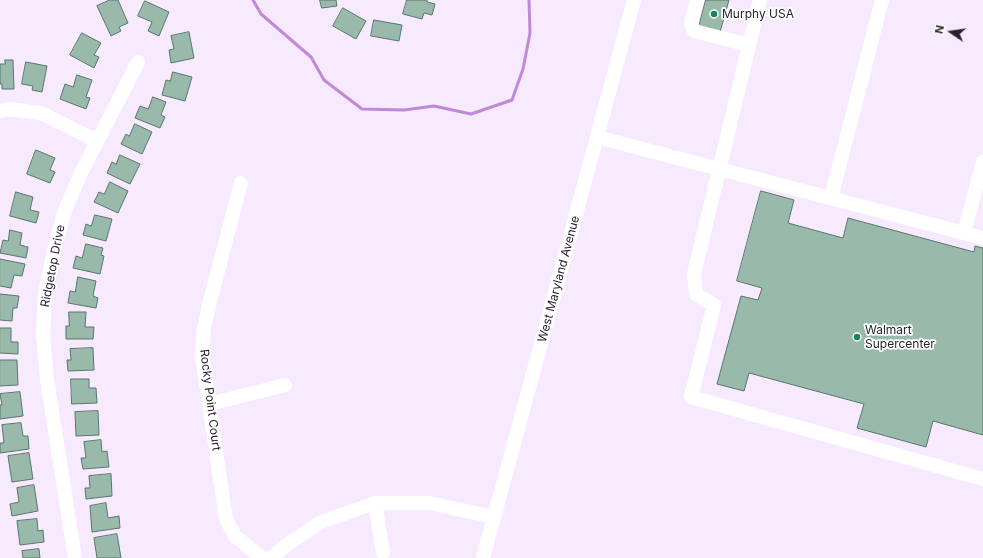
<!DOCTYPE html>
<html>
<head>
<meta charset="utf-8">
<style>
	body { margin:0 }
	#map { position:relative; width:983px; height:558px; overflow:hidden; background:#f7e9fe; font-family:Inter,sans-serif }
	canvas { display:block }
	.north { position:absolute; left:931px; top:12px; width:40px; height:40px; -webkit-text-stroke:3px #fff; paint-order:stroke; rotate:283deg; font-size:11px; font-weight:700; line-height:16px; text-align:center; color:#2a232d }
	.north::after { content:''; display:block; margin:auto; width:14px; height:18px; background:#2a232d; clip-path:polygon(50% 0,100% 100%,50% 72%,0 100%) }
</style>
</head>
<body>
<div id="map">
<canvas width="983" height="558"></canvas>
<div class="north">N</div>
</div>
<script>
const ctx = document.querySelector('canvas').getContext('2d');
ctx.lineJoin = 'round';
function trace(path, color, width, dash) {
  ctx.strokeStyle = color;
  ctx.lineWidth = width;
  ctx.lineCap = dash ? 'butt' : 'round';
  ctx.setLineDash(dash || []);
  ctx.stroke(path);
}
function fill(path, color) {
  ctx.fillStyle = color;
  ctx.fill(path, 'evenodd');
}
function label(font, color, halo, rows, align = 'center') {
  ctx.font = font + ' Inter,sans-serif';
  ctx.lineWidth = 3.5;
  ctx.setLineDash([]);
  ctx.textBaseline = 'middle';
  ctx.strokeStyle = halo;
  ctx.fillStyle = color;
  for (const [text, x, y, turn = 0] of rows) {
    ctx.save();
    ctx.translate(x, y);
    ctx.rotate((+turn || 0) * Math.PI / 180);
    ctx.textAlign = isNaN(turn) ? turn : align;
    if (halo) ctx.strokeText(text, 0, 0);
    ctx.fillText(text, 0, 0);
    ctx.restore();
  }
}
trace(new Path2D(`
	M 253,0 L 261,14 L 311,57 L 324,80 L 362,109 L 404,110 L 434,106 L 471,114 L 512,100 L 523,69 L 530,33 L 529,0`), '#c089d8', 3);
const building = new Path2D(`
	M 110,0 L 118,0 L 128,23 L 119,27 L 121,31 L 111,36 L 97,6 Z
	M 320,0 L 336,0 L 337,6 L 322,8 Z
	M 407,0 L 427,0 L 427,2 L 435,4 L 432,15 L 424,13 L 422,19 L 403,14 Z
	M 706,0 L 729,0 L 720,32 L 699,27 Z
	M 145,1 L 169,12 L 159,36 L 148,31 L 152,22 L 138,16 Z
	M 343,8 L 366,21 L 356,39 L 333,26 Z
	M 374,20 L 402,25 L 399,41 L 371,36 Z
	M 189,32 L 194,58 L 171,63 L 169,50 L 174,49 L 171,36 Z
	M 82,33 L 101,43 L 94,55 L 99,57 L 94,68 L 70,55 Z
	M 5,60 L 13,60 L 14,89 L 2,89 L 2,84 L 0,84 L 0,64 L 5,64 Z
	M 26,62 L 47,66 L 42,92 L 32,90 L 33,86 L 22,84 Z
	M 173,72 L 192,77 L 185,101 L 162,95 L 166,80 L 170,81 Z
	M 77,75 L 92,80 L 86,97 L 90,98 L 86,109 L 60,99 L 65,84 L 73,87 Z
	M 153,97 L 166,102 L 161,115 L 165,117 L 160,128 L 135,118 L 140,106 L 148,109 Z
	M 135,124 L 152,132 L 142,154 L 121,144 L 126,134 L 129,136 Z
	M 36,150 L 55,158 L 50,170 L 55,172 L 50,183 L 27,174 Z
	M 120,155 L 140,164 L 130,184 L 107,173 L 112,162 L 116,164 Z
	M 110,182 L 128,191 L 118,213 L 94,202 L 99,192 L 104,194 Z
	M 761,191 L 794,200 L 788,223 L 843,238 L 848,218 L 974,252 L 975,246 L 983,248 L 983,435 L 933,421 L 926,447 L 857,428 L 864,404 L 749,373 L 744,391 L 717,384 L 741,296 L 758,300 L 762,288 L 737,281 Z
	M 16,192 L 33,197 L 30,210 L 39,212 L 36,223 L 10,216 Z
	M 95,215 L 112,219 L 106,241 L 83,235 L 86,224 L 91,226 Z
	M 10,230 L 22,233 L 20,245 L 28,247 L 26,258 L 0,253 L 3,240 L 8,241 Z
	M 86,244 L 103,248 L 101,255 L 104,256 L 100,274 L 73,268 L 76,256 L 82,258 Z
	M 0,259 L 25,264 L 22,276 L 14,275 L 11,288 L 0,286 Z
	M 78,277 L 96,281 L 93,296 L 98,298 L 96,308 L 68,303 L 70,291 L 75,292 Z
	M 0,294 L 19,296 L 17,308 L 13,308 L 12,321 L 0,320 Z
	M 69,312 L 86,312 L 85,327 L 94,327 L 93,339 L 66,339 L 66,326 L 69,326 Z
	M 0,328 L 11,328 L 11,342 L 18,342 L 18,354 L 0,353 Z
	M 93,348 L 94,370 L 68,371 L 67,360 L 71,360 L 70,349 Z
	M 0,360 L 17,360 L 18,385 L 0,386 Z
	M 71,379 L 89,379 L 89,388 L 96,388 L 97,403 L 72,404 Z
	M 20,392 L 23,416 L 0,419 L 0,405 L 2,405 L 0,394 Z
	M 98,411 L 99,435 L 76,436 L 75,412 Z
	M 21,423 L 23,436 L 28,436 L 29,449 L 0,453 L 0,443 L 4,443 L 2,425 Z
	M 101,440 L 102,452 L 107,451 L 109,467 L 83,469 L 81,458 L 86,458 L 84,442 Z
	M 29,453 L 33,479 L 12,482 L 8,456 Z
	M 111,474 L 112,496 L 86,499 L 85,488 L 90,488 L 89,476 Z
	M 34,485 L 38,511 L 12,516 L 10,504 L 19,502 L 17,488 Z
	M 106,503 L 108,518 L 119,516 L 120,528 L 92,532 L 90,506 Z
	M 37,519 L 38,531 L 43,530 L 44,542 L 20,545 L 17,521 Z
	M 117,534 L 121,558 L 97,558 L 94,538 Z
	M 39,549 L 40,558 L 23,558 L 22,551 Z`);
fill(building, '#99b9aa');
trace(building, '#59776a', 1);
trace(new Path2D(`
	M 697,0 L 691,23 L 694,31 L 749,45
	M 760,0 L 694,274 L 696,294 L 714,305 L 691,397 L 983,479
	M 0,111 L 10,109 L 41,113 L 97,141
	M 597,137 L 983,238
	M 241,183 L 210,301 L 204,328 L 202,356 L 226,519 L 235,536 L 262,558
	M 831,198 L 882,0
	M 964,233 L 983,162
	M 209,404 L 285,385
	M 375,503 L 383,552
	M 75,558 L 47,380 L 43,335 L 45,294 L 54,250 L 65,210 L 81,173 L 138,62
	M 272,558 L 285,546 L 321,522 L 375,503 L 429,503 L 494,517
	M 483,558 L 634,0`), '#fff', 14);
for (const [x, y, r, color] of [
	[714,14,4,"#138462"],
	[857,337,4,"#138462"]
]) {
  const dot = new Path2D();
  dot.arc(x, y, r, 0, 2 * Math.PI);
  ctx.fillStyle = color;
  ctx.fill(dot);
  trace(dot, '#fff', 1.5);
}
label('12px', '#2a232d', '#fff', [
	["Murphy USA",722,14],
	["Walmart",865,330],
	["Supercenter",865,344]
], 'left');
label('12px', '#2a232d', '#fff', [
	["Ridgetop Drive",53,266,-79],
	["West Maryland Avenue",559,279,-75],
	["Rocky Point Court",210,400,83]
]);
</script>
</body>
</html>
